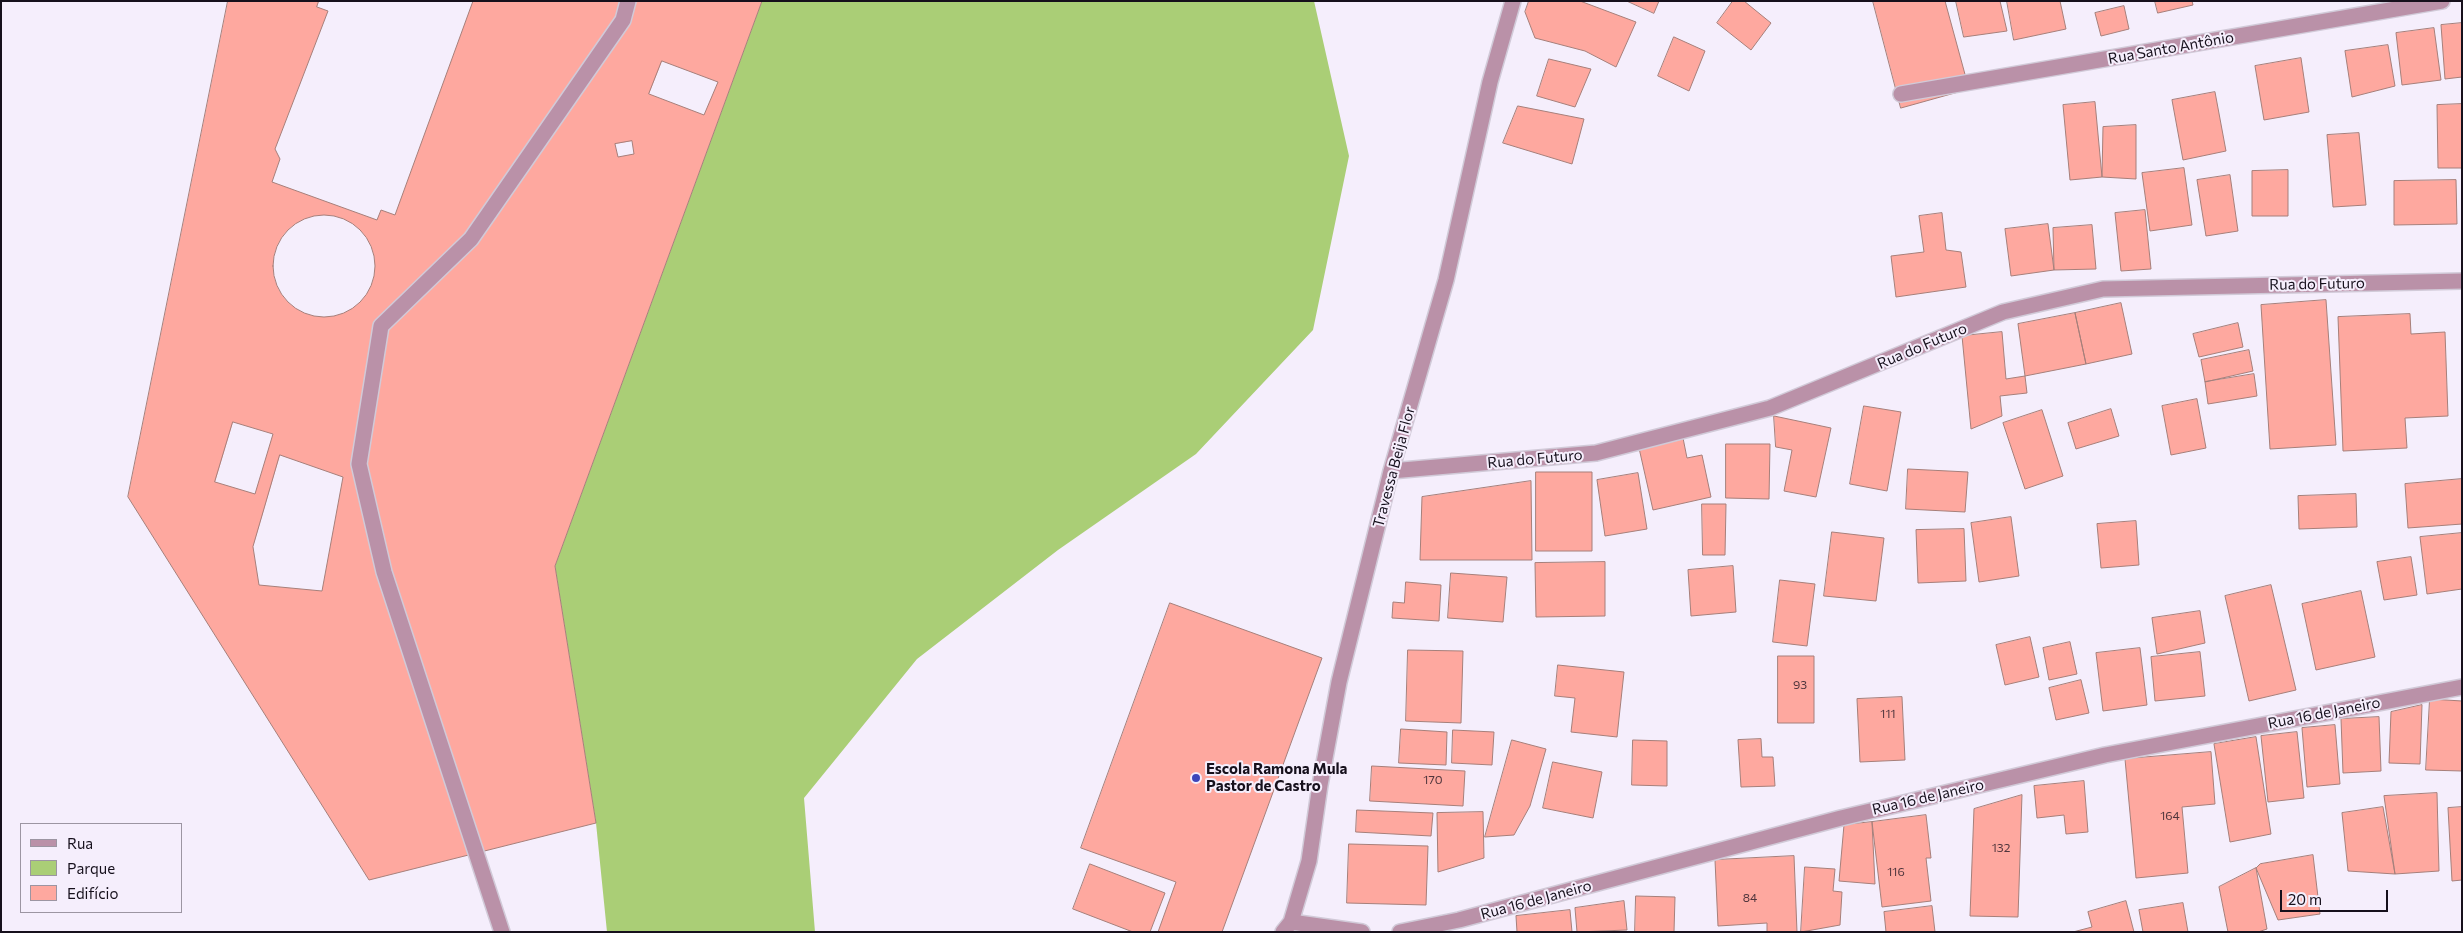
<!DOCTYPE html>
<html>
<head>
<meta charset="utf-8">
<style>
	body { margin:0 }
	#map { position:relative; width:2463px; height:933px; overflow:hidden; background:#f5eefc; font-family:Commissioner,sans-serif }
	canvas { display:block }
	.frame { position:absolute; inset:0; border:2px solid #16101c; pointer-events:none }
	.legend { position:absolute; left:20px; top:823px; width:162px; height:90px; box-sizing:border-box; background:#f5eefc; border:1px solid #9c95a2; margin:0; padding:6px 9px; list-style:none; font-size:15px; color:#16101c }
	.legend li { display:flex; align-items:center; gap:10px; height:25px }
	.legend b { width:25px; border:1px solid #9c95a2 }
	.scale { position:absolute; left:2280px; top:890px; width:108px; height:22px; box-sizing:border-box; border:2px solid #16101c; border-top:0; padding-left:6px; font-size:15px; line-height:18px; white-space:nowrap; color:#16101c; -webkit-text-stroke:4px #f5eefc; paint-order:stroke }
</style>
</head>
<body>
<div id="map">
<canvas width="2463" height="933"></canvas>
<div class="frame"></div>
<ul class="legend">
<li><b style="height:6px;background:#ba91a8"></b>Rua</li>
<li><b style="height:14px;background:#aace76"></b>Parque</li>
<li><b style="height:14px;background:#fea89f"></b>Edifício</li>
</ul>
<div class="scale">20 m</div>
</div>
<script>
const ctx = document.querySelector('canvas').getContext('2d');
ctx.lineJoin = 'round';
function fill(path, color) {
  ctx.fillStyle = color;
  ctx.fill(path, 'evenodd');
}
function trace(path, color, width, dash) {
  ctx.strokeStyle = color;
  ctx.lineWidth = width;
  ctx.lineCap = dash ? 'butt' : 'round';
  ctx.setLineDash(dash || []);
  ctx.stroke(path);
}
function label(font, color, halo, rows, align = 'center') {
  ctx.font = font + ' Commissioner,sans-serif';
  ctx.lineWidth = 4;
  ctx.setLineDash([]);
  ctx.textBaseline = 'middle';
  ctx.strokeStyle = halo;
  ctx.fillStyle = color;
  for (const [text, x, y, turn = 0] of rows) {
    ctx.save();
    ctx.translate(x, y);
    ctx.rotate((+turn || 0) * Math.PI / 180);
    ctx.textAlign = isNaN(turn) ? turn : align;
    if (halo) ctx.strokeText(text, 0, 0);
    ctx.fillText(text, 0, 0);
    ctx.restore();
  }
}
fill(new Path2D(`
	M 762,1 L 1314,1 L 1349,156 L 1313,330 L 1196,454 L 1058,550 L 917,659 L 804,798 L 815,932 L 607,932 L 596,823 L 555,566 Z`), '#aace76');
const building = new Path2D(`
	M 228,1 L 762,1 L 555,566 L 596,823 L 369,880 L 128,497 Z
	M 319,1 L 473,1 L 395,215 L 381,210 L 377,220 L 272,182 L 280,159 L 275,149 L 328,11 L 317,7 Z
	M 1529,1 L 1580,1 L 1636,22 L 1616,67 L 1585,51 L 1535,38 L 1525,12 Z
	M 1627,1 L 1659,1 L 1654,13 Z
	M 1733,1 L 1744,1 L 1771,23 L 1751,50 L 1717,23 Z
	M 1873,1 L 1945,1 L 1969,89 L 1901,108 Z
	M 1956,1 L 2000,1 L 2007,31 L 1964,37 Z
	M 2007,1 L 2060,1 L 2066,29 L 2014,40 Z
	M 2155,1 L 2192,1 L 2193,5 L 2158,13 Z
	M 2124,6 L 2129,29 L 2101,36 L 2095,13 Z
	M 2462,23 L 2462,77 L 2445,79 L 2441,25 Z
	M 2434,28 L 2441,80 L 2402,85 L 2396,33 Z
	M 1674,37 L 1705,51 L 1689,91 L 1658,76 Z
	M 2388,45 L 2395,86 L 2352,97 L 2345,51 Z
	M 2301,58 L 2309,112 L 2264,120 L 2255,66 Z
	M 1549,59 L 1591,69 L 1575,107 L 1537,96 Z
	M 662,61 L 718,82 L 704,115 L 649,94 Z
	M 2215,92 L 2226,151 L 2183,160 L 2172,100 Z
	M 2095,102 L 2102,177 L 2070,180 L 2063,105 Z
	M 2462,104 L 2462,168 L 2438,168 L 2437,105 Z
	M 1518,106 L 1584,119 L 1572,164 L 1503,143 Z
	M 2136,125 L 2136,179 L 2102,177 L 2103,127 Z
	M 2359,133 L 2366,205 L 2333,207 L 2327,135 Z
	M 632,141 L 634,154 L 618,157 L 615,144 Z
	M 2184,168 L 2192,225 L 2150,231 L 2142,173 Z
	M 2288,170 L 2288,216 L 2252,216 L 2252,171 Z
	M 2230,175 L 2238,231 L 2206,236 L 2197,180 Z
	M 2456,180 L 2457,224 L 2394,225 L 2394,181 Z
	M 2145,210 L 2151,269 L 2121,271 L 2115,213 Z
	M 1942,213 L 1946,250 L 1961,252 L 1966,287 L 1896,297 L 1891,256 L 1924,252 L 1919,216 Z
	M273 266a51 51 0 1 1 102 0a51 51 0 1 1-102 0Z
	M 2048,224 L 2054,270 L 2011,276 L 2005,229 Z
	M 2092,225 L 2096,269 L 2054,270 L 2053,228 Z
	M 2326,300 L 2336,445 L 2270,449 L 2261,305 Z
	M 2121,303 L 2132,354 L 2086,364 L 2075,313 Z
	M 2075,313 L 2086,364 L 2025,376 L 2018,324 Z
	M 2410,314 L 2411,334 L 2445,332 L 2448,416 L 2405,418 L 2407,448 L 2343,451 L 2338,317 Z
	M 2238,323 L 2243,347 L 2199,357 L 2193,334 Z
	M 2002,332 L 2006,379 L 2025,376 L 2027,393 L 2000,396 L 2002,416 L 1971,429 L 1962,336 Z
	M 2249,350 L 2253,371 L 2205,382 L 2201,360 Z
	M 2254,374 L 2257,396 L 2208,404 L 2205,382 Z
	M 2197,399 L 2206,448 L 2171,455 L 2162,406 Z
	M 1864,406 L 1901,412 L 1887,491 L 1850,484 Z
	M 2111,409 L 2119,436 L 2076,449 L 2068,423 Z
	M 2042,410 L 2063,476 L 2025,489 L 2003,423 Z
	M 1774,416 L 1831,428 L 1816,497 L 1784,491 L 1792,450 L 1776,447 Z
	M 233,422 L 273,434 L 255,494 L 215,482 Z
	M 1683,438 L 1687,458 L 1702,455 L 1711,497 L 1653,510 L 1639,448 Z
	M 1726,444 L 1770,444 L 1769,499 L 1726,498 Z
	M 280,455 L 343,477 L 322,591 L 259,585 L 253,547 Z
	M 1908,469 L 1968,472 L 1965,512 L 1906,509 Z
	M 1536,472 L 1592,472 L 1592,551 L 1536,551 Z
	M 1638,473 L 1647,529 L 1605,536 L 1597,480 Z
	M 2462,479 L 2462,524 L 2408,528 L 2405,484 Z
	M 1531,481 L 1532,560 L 1420,560 L 1422,497 Z
	M 2356,494 L 2357,527 L 2299,529 L 2298,496 Z
	M 1702,504 L 1726,504 L 1725,555 L 1703,555 Z
	M 2011,517 L 2019,576 L 1979,582 L 1971,523 Z
	M 2136,521 L 2139,565 L 2101,568 L 2097,524 Z
	M 1964,529 L 1966,581 L 1918,583 L 1916,530 Z
	M 1832,532 L 1884,538 L 1876,601 L 1824,596 Z
	M 2462,533 L 2462,589 L 2427,594 L 2420,537 Z
	M 2411,557 L 2417,595 L 2384,600 L 2377,562 Z
	M 1605,562 L 1605,616 L 1536,617 L 1535,563 Z
	M 1733,566 L 1736,612 L 1691,616 L 1688,570 Z
	M 1451,573 L 1507,577 L 1503,622 L 1448,618 Z
	M 1780,580 L 1815,584 L 1807,646 L 1773,642 Z
	M 1406,582 L 1441,585 L 1439,621 L 1392,618 L 1393,602 L 1404,603 Z
	M 2271,585 L 2296,690 L 2249,701 L 2225,596 Z
	M 2361,591 L 2375,657 L 2316,670 L 2302,604 Z
	M 1170,603 L 1322,658 L 1222,932 L 1158,932 L 1176,882 L 1081,848 Z
	M 2200,611 L 2205,643 L 2157,654 L 2152,618 Z
	M 2030,637 L 2039,677 L 2005,685 L 1996,645 Z
	M 2070,642 L 2077,674 L 2049,680 L 2043,648 Z
	M 2140,648 L 2147,705 L 2103,711 L 2096,653 Z
	M 1408,650 L 1463,651 L 1461,723 L 1406,721 Z
	M 2200,652 L 2205,696 L 2155,701 L 2151,657 Z
	M 1778,656 L 1814,656 L 1814,723 L 1778,723 Z
	M 1558,665 L 1624,672 L 1617,737 L 1571,732 L 1575,698 L 1555,696 Z
	M 2081,680 L 2089,713 L 2056,720 L 2049,688 Z
	M 1902,697 L 1905,760 L 1860,762 L 1857,699 Z
	M 2430,699 L 2462,701 L 2462,771 L 2426,770 Z
	M 2422,705 L 2420,764 L 2389,763 L 2391,712 Z
	M 2379,717 L 2381,771 L 2343,773 L 2341,719 Z
	M 2335,725 L 2340,784 L 2307,787 L 2302,728 Z
	M 1401,729 L 1447,732 L 1446,765 L 1399,763 Z
	M 1453,730 L 1494,732 L 1492,765 L 1452,763 Z
	M 2297,732 L 2304,798 L 2268,802 L 2261,736 Z
	M 2256,737 L 2271,834 L 2230,842 L 2214,744 Z
	M 1761,739 L 1762,757 L 1773,757 L 1775,786 L 1741,787 L 1738,740 Z
	M 1512,740 L 1546,749 L 1530,806 L 1514,835 L 1485,837 Z
	M 1633,740 L 1667,741 L 1667,786 L 1632,785 Z
	M 2211,752 L 2215,804 L 2182,807 L 2188,873 L 2136,878 L 2125,759 Z
	M 1553,762 L 1602,772 L 1593,818 L 1543,808 Z
	M 1372,766 L 1465,771 L 1463,806 L 1370,801 Z
	M 2084,781 L 2088,832 L 2066,834 L 2064,815 L 2037,818 L 2034,786 Z
	M 2437,793 L 2439,871 L 2395,874 L 2384,796 Z
	M 2022,795 L 2018,917 L 1970,916 L 1974,809 Z
	M 2383,807 L 2395,874 L 2348,871 L 2342,813 Z
	M 2462,807 L 2462,880 L 2452,881 L 2448,808 Z
	M 1357,810 L 1433,813 L 1431,836 L 1356,832 Z
	M 1483,812 L 1484,858 L 1438,872 L 1437,813 Z
	M 1926,815 L 1931,858 L 1926,858 L 1931,901 L 1882,907 L 1872,822 Z
	M 1872,822 L 1875,884 L 1839,881 L 1844,825 Z
	M 1349,844 L 1428,846 L 1426,905 L 1347,903 Z
	M 2313,855 L 2320,914 L 2278,920 L 2256,868 L 2260,864 Z
	M 1794,856 L 1797,932 L 1767,932 L 1767,923 L 1718,926 L 1715,860 Z
	M 1090,864 L 1165,893 L 1150,932 L 1133,932 L 1073,909 Z
	M 1805,867 L 1835,869 L 1833,891 L 1842,892 L 1840,925 L 1801,932 Z
	M 2256,868 L 2267,929 L 2258,932 L 2228,932 L 2219,887 Z
	M 1636,896 L 1675,897 L 1674,932 L 1635,932 Z
	M 1624,901 L 1627,930 L 1577,932 L 1575,908 Z
	M 2126,901 L 2134,932 L 2073,932 L 2092,927 L 2088,912 Z
	M 2183,903 L 2188,932 L 2143,932 L 2139,910 Z
	M 1932,906 L 1935,932 L 1886,932 L 1884,912 Z
	M 1570,910 L 1572,932 L 1517,932 L 1516,916 Z`);
fill(building, '#fea89f');
trace(building, '#a67f7a', 1);
const street = new Path2D(`
	M 1901,94 L 2442,1
	M 1391,471 L 1596,453 L 1770,408 L 2003,312 L 2103,289 L 2462,281
	M 1291,922 L 1362,932
	M 502,932 L 384,572 L 359,464 L 381,326 L 471,239 L 623,20 L 628,1
	M 1283,932 L 1291,922 L 1309,861 L 1320,785 L 1339,682 L 1391,471 L 1446,280 L 1490,82 L 1513,1
	M 1400,932 L 1459,920 L 1841,818 L 2105,755 L 2462,687`);
trace(street, '#d1cad8', 18);
trace(street, '#ba91a8', 15);
for (const [x, y, r, color] of [
	[1196,778,5,"#3d46ba"]
]) {
  const dot = new Path2D();
  dot.arc(x, y, r, 0, 2 * Math.PI);
  ctx.fillStyle = color;
  ctx.fill(dot);
  trace(dot, '#f5eefc', 2);
}
label('12px', '#50363d', null, [
	["93",1800,685],
	["111",1888,714],
	["170",1433,780],
	["164",2170,816],
	["132",2001,848],
	["116",1896,872],
	["84",1750,898]
]);
label('15px', '#16101c', '#f5eefc', [
	["Rua Santo Antônio",2171,48,-10],
	["Rua do Futuro",2317,284,-1],
	["Rua do Futuro",1922,346,-23],
	["Rua do Futuro",1535,459,-5],
	["Travessa Beija Flor",1394,467,-75],
	["Rua 16 de Janeiro",2324,713,-11],
	["Rua 16 de Janeiro",1928,797,-13],
	["Rua 16 de Janeiro",1536,900,-15]
]);
label('bold 15px', '#16101c', '#f5eefc', [
	["Escola Ramona Mula",1206,769],
	["Pastor de Castro",1206,786]
], 'left');
</script>
</body>
</html>
